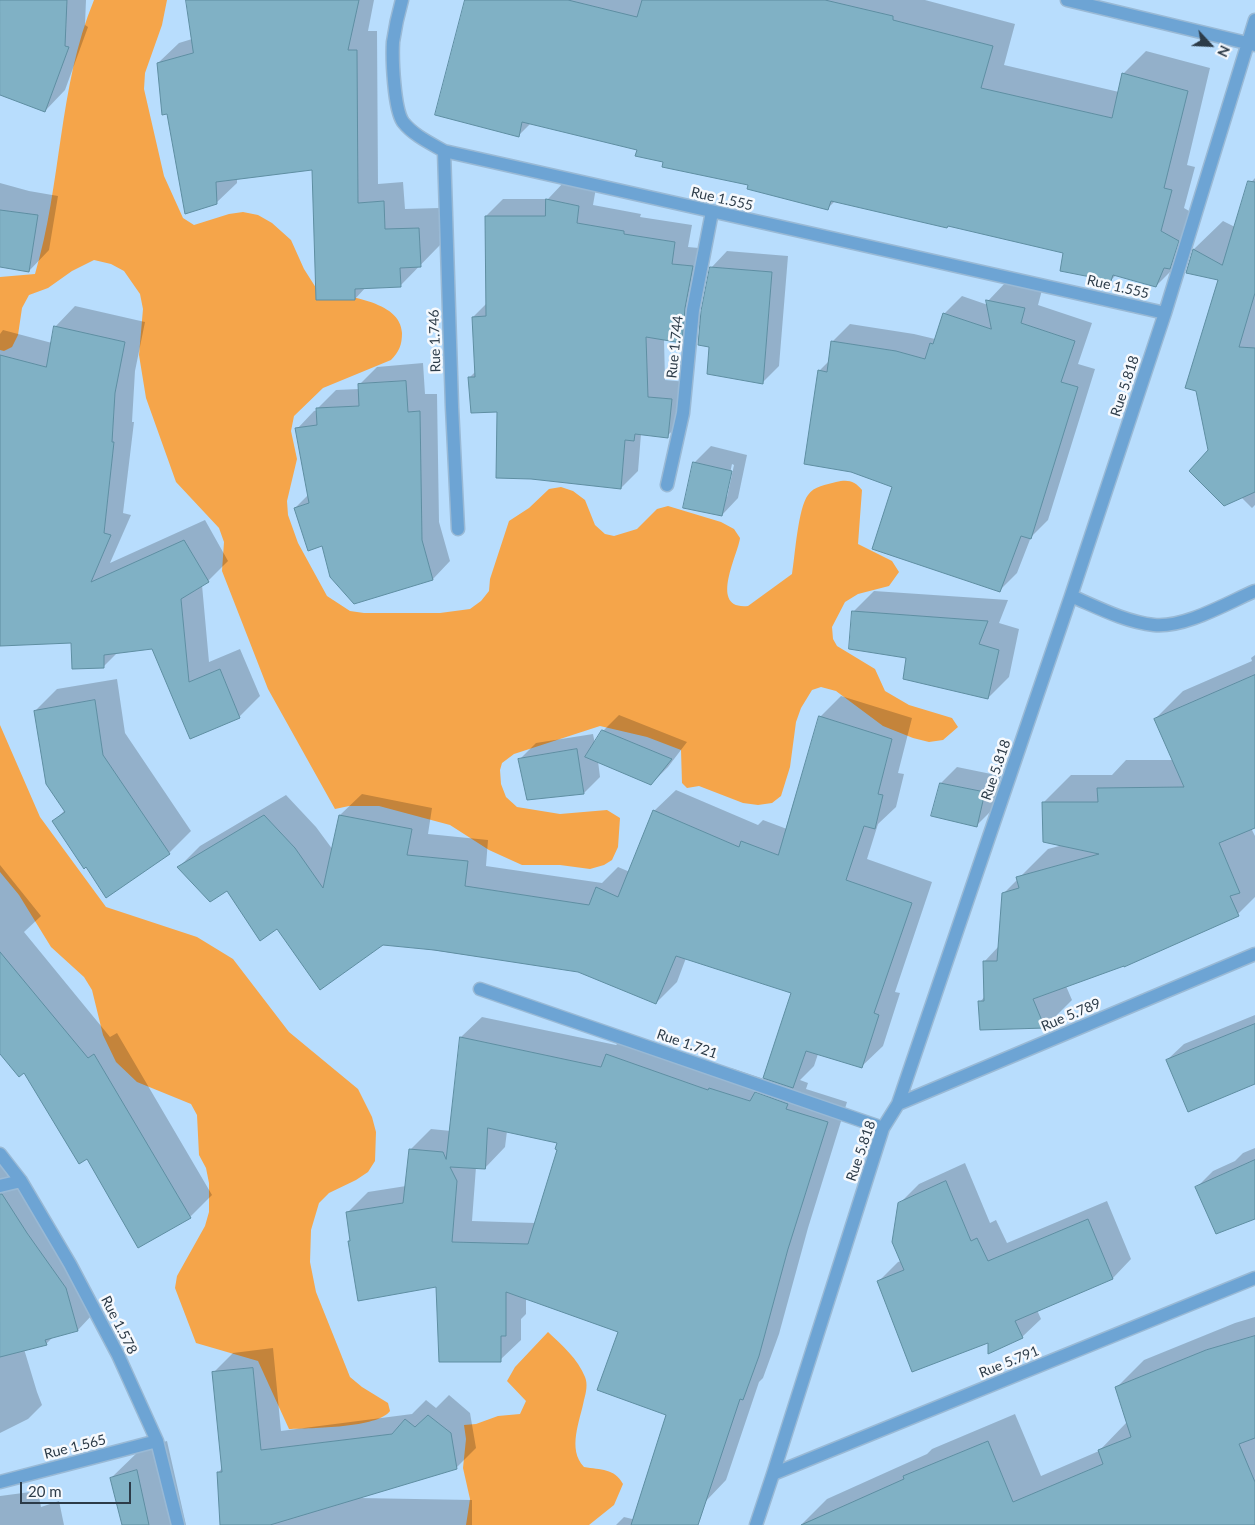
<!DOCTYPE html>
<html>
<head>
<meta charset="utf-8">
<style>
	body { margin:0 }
	#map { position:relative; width:1255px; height:1525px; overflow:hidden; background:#b8ddfd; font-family:Lato,sans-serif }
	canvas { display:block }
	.north { position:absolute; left:1185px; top:20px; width:50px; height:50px; -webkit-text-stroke:4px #f6f9fd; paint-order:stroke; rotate:115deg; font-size:14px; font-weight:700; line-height:20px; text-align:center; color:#2c3b48 }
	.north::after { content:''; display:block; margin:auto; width:18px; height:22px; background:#2c3b48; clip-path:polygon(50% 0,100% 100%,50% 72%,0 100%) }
	.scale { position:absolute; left:20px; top:1482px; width:111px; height:22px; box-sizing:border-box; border:2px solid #2c3b48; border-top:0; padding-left:6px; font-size:15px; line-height:18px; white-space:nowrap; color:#2c3b48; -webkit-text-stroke:4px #f6f9fd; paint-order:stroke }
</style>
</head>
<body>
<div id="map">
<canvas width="1255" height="1525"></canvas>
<div class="north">N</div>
<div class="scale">20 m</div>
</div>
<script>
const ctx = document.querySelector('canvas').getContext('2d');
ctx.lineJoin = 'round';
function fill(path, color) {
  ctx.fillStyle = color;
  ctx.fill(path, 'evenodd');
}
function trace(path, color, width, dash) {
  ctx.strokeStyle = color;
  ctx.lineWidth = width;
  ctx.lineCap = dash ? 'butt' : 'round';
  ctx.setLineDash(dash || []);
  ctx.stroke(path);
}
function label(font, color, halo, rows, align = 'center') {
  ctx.font = font + ' Lato,sans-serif';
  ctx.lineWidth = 5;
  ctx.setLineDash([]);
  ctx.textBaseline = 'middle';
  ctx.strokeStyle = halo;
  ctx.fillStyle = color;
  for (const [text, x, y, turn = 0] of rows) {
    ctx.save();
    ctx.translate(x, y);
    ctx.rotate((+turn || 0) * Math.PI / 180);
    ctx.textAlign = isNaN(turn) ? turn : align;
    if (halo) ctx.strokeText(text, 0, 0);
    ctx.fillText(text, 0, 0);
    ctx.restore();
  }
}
fill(new Path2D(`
	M 94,0 L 167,0 L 162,25 L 145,73 L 144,89 L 164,176 L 183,218 L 194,225 L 229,214 L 243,212 L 258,215 L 272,223 L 291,240 L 304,269 L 318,291 C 343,296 401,300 402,333 C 402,345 399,352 391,360 L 323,388 L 294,416 L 291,431 L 297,459 L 287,501 L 288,515 L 298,543 L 327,596 L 350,611 L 364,613 L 440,613 L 470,609 L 481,601 L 489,591 L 490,579 L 509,521 L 529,508 L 549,489 L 561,487 L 573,491 L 585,500 L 595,525 L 605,534 L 614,536 L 637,529 L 657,509 L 668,506 L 721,522 L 734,529 L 740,538 C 738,555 708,610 748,606 L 792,574 C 795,556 798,508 808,495 C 814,486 826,485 836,482 C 848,479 855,481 862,490 L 858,544 L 892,561 L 899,572 L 889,586 L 858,594 L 845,602 L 832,627 L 833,639 L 837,646 L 875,669 L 885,691 L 909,705 L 952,718 L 958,727 L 943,740 L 929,742 L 913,738 L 883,726 L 836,691 L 821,687 L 812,690 L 801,708 L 796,722 L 790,767 L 781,796 L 772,803 L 758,805 L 743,803 L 699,786 L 687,788 L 682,783 L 681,750 L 647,737 L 600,726 L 514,754 L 502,763 L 500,770 L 501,784 L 506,797 L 517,807 L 560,814 L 607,810 L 620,818 L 618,847 L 612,860 L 604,865 L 590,869 L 560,865 L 522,865 L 489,850 L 450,825 L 379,806 L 349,806 L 335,809 L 268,689 L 222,571 L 224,542 L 219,528 L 176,482 L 146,398 L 139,355 L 143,309 L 140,294 L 124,271 L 111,264 L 94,260 L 72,271 L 48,288 L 29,295 L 22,308 L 18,335 L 12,347 L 4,351 L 0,350 L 0,277 L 35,274 C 62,184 58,87 94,0 Z
	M 0,725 L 40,817 L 106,907 L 197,937 L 233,959 L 289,1032 L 358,1089 L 372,1117 L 376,1132 L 375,1161 L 368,1172 L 356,1180 L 329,1193 L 319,1203 L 311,1230 L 310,1262 L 316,1292 L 350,1377 L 362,1387 L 388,1403 L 390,1411 C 378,1428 311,1428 289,1429 L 258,1361 L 196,1343 L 175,1288 L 177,1276 L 205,1226 L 209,1212 L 209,1183 L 206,1168 L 199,1155 L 197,1115 L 191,1104 L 137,1082 L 116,1062 L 103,1035 L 92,990 L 84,977 L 51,947 L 19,895 L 0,872 Z
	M 548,1332 C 562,1345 578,1359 585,1377 C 588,1384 586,1393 584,1400 C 580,1421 567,1449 584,1467 C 601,1470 614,1468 623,1484 L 614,1505 L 589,1525 L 466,1525 L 470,1499 L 463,1468 L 466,1439 L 464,1425 L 476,1424 L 498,1416 L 520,1414 L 526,1401 L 507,1381 L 515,1367 Z`), '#f5a54a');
fill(new Path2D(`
	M 0,0 L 86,0 L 85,25 L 88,27 L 65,90 L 45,111 L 0,93 Z
	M 191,0 L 374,0 L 368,31 L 377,31 L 378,184 L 403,182 L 405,209 L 439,208 L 440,245 L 400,286 L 366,287 L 355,299 L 313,168 L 237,178 L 237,183 L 216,203 L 158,63 L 179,43 L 192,39 Z
	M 466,0 L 925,0 L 1015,24 L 1004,65 L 1119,92 L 1123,74 L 1146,51 L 1210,68 L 1187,165 L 1195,167 L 1184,208 L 1201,218 L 1193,245 L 1182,256 L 1179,263 L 1156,286 L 1116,275 L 1111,280 L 1064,252 L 949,225 L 947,227 L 835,201 L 828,208 L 750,184 L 664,161 L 638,149 L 531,123 L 518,136 Z
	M 1255,178 L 1255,505 L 1252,508 L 1241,497 L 1209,451 L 1219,280 L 1187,272 L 1194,249 L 1223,221 L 1235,227 L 1248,186 Z
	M 564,182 L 596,188 L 593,205 L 641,214 L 640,217 L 692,225 L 688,247 L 710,249 L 702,290 L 699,316 L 701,316 L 711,268 L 727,251 L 788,256 L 779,366 L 762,383 L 711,346 L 701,322 L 681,342 L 664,339 L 665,380 L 688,382 L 685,419 L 667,436 L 641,434 L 638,471 L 621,488 L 498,410 L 469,378 L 476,371 L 473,317 L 487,303 L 486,216 L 503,199 L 548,199 Z
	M 0,183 L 29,191 L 58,196 L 49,250 L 29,271 L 0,266 Z
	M 1005,283 L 1042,290 L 1038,305 L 1092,323 L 1078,364 L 1095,369 L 1048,520 L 1031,537 L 1017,573 L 999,591 L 893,486 L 819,371 L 830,360 L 832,342 L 850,324 L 914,334 L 935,339 L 944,314 L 962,296 L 988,305 L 988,301 Z
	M 75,306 L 145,322 L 135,371 L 132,422 L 134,422 L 123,513 L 131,515 L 110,563 L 205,520 L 228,561 L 208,581 L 202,585 L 209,662 L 240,649 L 260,696 L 240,716 L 191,737 L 153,648 L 118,652 L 104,666 L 72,641 L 0,596 L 0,334 L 3,330 L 52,343 L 55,327 Z
	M 423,363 L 425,394 L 437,394 L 439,522 L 450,561 L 433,579 L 323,544 L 295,508 L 309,494 L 297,429 L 314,411 L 318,410 L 318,408 L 336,390 L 359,389 L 359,385 L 377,367 Z
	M 711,446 L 747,455 L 738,498 L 722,515 L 694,463 ZM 732,464 L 734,465 L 727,497 L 725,497 Z
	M 874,591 L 1008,600 L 999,623 L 1019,629 L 1009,677 L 988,698 L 908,656 L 853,612 Z
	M 1255,655 L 1255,826 L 1251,828 L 1255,836 L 1255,897 L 1238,914 L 1066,986 L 1072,1000 L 1045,1027 L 981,1029 L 980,1002 L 985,996 L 984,962 L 999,946 L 1004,893 L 1048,849 L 1063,845 L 1043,803 L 1071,775 L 1112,775 L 1126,760 L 1173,760 L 1155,719 L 1183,691 L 1252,661 L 1251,658 Z
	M 117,679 L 125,733 L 191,831 L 169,853 L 54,821 L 65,810 L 35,711 L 57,689 Z
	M 841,696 L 912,718 L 898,773 L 904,774 L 896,807 L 878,824 L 867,859 L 932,882 L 895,992 L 900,993 L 883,1046 L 861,1067 L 818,1054 L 814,1066 L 800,1080 L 808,1083 L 806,1089 L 847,1102 L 808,1228 L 779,1334 L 763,1378 L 759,1382 L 726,1480 L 706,1501 L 667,1414 L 619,1332 L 526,1298 L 526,1314 L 521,1319 L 521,1340 L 500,1360 L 437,1286 L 349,1242 L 351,1240 L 347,1213 L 368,1192 L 406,1186 L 410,1150 L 431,1129 L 451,1131 L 461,1037 L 482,1017 L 616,1045 L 628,1034 L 729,1070 L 731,1068 L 764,1079 L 793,992 L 686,958 L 677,982 L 656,1003 L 578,971 L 278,928 L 227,889 L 179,867 L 200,846 L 286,795 L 316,827 L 333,850 L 340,815 L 362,794 L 432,808 L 428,834 L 488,840 L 486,866 L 602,883 L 618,867 L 630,872 L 654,811 L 676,790 L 758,825 L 763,820 L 787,829 L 820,717 ZM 507,1131 L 559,1142 L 559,1149 L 536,1223 L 472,1221 L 476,1167 L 485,1168 L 505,1147 Z
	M 619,715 L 687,742 L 668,767 L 651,784 L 598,761 L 600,777 L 584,793 L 520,759 L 536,743 L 593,734 L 595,744 L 603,731 Z
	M 957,767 L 1001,776 L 993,809 L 977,825 L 941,783 Z
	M 0,865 L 41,916 L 24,932 L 110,1037 L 117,1033 L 212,1195 L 190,1217 L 87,1157 L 24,1071 L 0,1052 Z
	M 1255,1015 L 1255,1082 L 1167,1060 L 1184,1044 Z
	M 1255,1148 L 1255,1217 L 1197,1187 L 1213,1171 L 1235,1161 L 1243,1153 Z
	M 0,1154 L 8,1176 L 12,1179 L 17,1179 L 92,1315 L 78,1330 L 53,1337 L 46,1344 L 24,1349 L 37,1392 L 42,1405 L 28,1419 L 0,1433 Z
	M 965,1163 L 990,1223 L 996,1220 L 1007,1243 L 1107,1201 L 1131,1259 L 1113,1278 L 1037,1310 L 1041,1319 L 1022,1337 L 989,1341 L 879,1281 L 898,1262 L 901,1261 L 900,1203 L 919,1184 Z
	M 1255,1317 L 1255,1525 L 801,1525 L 827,1499 L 927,1454 L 932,1449 L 1015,1414 L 1041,1476 L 1099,1451 L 1127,1422 L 1116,1388 L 1144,1360 L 1235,1323 Z
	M 273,1348 L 281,1431 L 412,1414 L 426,1400 L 436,1408 L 449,1395 L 470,1413 L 476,1448 L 456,1468 L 359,1498 L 472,1500 L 472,1525 L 222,1525 L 218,1473 L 222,1468 L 213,1373 L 233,1353 Z
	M 167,1441 L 186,1525 L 123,1525 L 111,1478 L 142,1448 Z
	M 38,1491 L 41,1507 L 59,1501 L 64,1525 L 0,1525 L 0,1496 Z
	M 624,1517 L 657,1525 L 616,1525 Z`), '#0003');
const building = new Path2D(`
	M 0,0 L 67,0 L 65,46 L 69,47 L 45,112 L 0,95 Z
	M 186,0 L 359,0 L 348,50 L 357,50 L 358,203 L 384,201 L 385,229 L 419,228 L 421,267 L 400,268 L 401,287 L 355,289 L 355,300 L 316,300 L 312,170 L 216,182 L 217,204 L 185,214 L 167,114 L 162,115 L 157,63 L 193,53 Z
	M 465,0 L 568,0 L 637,17 L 642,0 L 825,0 L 893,16 L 893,20 L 993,46 L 981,88 L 1112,118 L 1122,73 L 1188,91 L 1164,188 L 1172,190 L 1161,231 L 1179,241 L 1170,269 L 1164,268 L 1156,287 L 1113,275 L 1111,281 L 1060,271 L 1063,253 L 948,226 L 947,228 L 831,201 L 828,210 L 747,189 L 748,185 L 662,167 L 663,162 L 635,156 L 637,150 L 522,122 L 519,137 L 435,115 Z
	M 1248,181 L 1255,182 L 1255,293 L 1239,347 L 1255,348 L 1255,492 L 1224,506 L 1189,471 L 1208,450 L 1196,391 L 1185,388 L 1218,280 L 1186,273 L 1193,249 L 1222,265 Z
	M 546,199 L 579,206 L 577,223 L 624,231 L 624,234 L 675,242 L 672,264 L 693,266 L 685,308 L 682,343 L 646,337 L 648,397 L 672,399 L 668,438 L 635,434 L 634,441 L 625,440 L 621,489 L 531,479 L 496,478 L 497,412 L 471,413 L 468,377 L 475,377 L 472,317 L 486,316 L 485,216 L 545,216 Z
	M 0,210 L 38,215 L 29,272 L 0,267 Z
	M 710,267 L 772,272 L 763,384 L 707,374 L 709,347 L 698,345 L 701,311 Z
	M 986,300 L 1025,308 L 1021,323 L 1075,341 L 1061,382 L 1078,387 L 1031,539 L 1021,536 L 1000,592 L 872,549 L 892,487 L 851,472 L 804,464 L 818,370 L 827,372 L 831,341 L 896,351 L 925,359 L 930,343 L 933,344 L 943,313 L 991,329 Z
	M 54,326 L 125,342 L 115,393 L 112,442 L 114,442 L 104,533 L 111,535 L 91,582 L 184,540 L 209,582 L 181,599 L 189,682 L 220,669 L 240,718 L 190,739 L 152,649 L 104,655 L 104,668 L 72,669 L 71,643 L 0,646 L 0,355 L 46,367 Z
	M 406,381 L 408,412 L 420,411 L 422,540 L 433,580 L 354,604 L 330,577 L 322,546 L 308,551 L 294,508 L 309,503 L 295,428 L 317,425 L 316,408 L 359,406 L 358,384 Z
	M 693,462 L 732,471 L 722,516 L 683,508 Z
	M 852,611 L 988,621 L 979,644 L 999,650 L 988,699 L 903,679 L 906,658 L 849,649 Z
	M 1255,675 L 1255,828 L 1219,843 L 1240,893 L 1230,896 L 1239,916 L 1124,967 L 1124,966 L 1033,999 L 1045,1028 L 980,1030 L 978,1001 L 984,1001 L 983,961 L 997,961 L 1002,893 L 1019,888 L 1016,877 L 1099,854 L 1043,842 L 1042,802 L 1098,802 L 1097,788 L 1184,787 L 1154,719 Z
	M 95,700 L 103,755 L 170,854 L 106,898 L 86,867 L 84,869 L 52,821 L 65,812 L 46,784 L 34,711 Z
	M 819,716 L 892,739 L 878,794 L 883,795 L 875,829 L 864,826 L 846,880 L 912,903 L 874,1013 L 879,1015 L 862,1068 L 806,1051 L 793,1088 L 763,1078 L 791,993 L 676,956 L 656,1004 L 578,972 L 434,950 L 383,945 L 320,990 L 277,929 L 260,941 L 227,891 L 210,902 L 177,867 L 264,815 L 295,848 L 323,888 L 339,815 L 412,829 L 407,855 L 468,861 L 465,886 L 589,905 L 596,887 L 618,897 L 653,810 L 739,847 L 741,841 L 778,855 Z
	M 602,730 L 672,759 L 651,785 L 585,757 Z
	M 577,749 L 584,794 L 527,800 L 518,759 Z
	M 940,783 L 985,792 L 977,827 L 931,816 Z
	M 0,952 L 88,1058 L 94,1054 L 191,1218 L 138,1248 L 87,1159 L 79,1164 L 24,1073 L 19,1077 L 0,1054 Z
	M 1255,1024 L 1255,1084 L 1188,1112 L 1166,1060 Z
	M 460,1037 L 601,1067 L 606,1054 L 708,1090 L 709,1088 L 750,1101 L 755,1092 L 788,1104 L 786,1109 L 828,1122 L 788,1249 L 759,1356 L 743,1400 L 740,1399 L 698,1525 L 631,1525 L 666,1415 L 597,1390 L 618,1332 L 506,1292 L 506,1336 L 501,1336 L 501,1362 L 439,1362 L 436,1287 L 358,1301 L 348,1241 L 350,1241 L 346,1212 L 403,1203 L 409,1149 L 443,1152 L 446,1159 ZM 488,1128 L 557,1143 L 555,1149 L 557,1150 L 528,1244 L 452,1242 L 457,1181 L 450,1167 L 485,1169 Z
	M 1255,1160 L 1255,1219 L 1216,1234 L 1195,1187 Z
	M 946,1181 L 971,1241 L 977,1238 L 988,1261 L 1088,1219 L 1113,1279 L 1015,1321 L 1023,1338 L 988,1354 L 988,1343 L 912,1372 L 877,1281 L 904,1270 L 892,1242 L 898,1203 Z
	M 0,1194 L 2,1194 L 27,1233 L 66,1288 L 78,1331 L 45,1340 L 47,1345 L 0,1357 Z
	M 1255,1336 L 1255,1438 L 1239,1444 L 1255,1482 L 1255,1525 L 801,1525 L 904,1479 L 903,1476 L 988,1441 L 1013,1502 L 1103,1464 L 1098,1450 L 1131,1437 L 1115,1387 L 1206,1350 Z
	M 253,1368 L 261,1450 L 392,1434 L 405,1419 L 415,1427 L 428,1415 L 451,1433 L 457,1469 L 270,1525 L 220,1525 L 217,1472 L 222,1472 L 212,1372 Z
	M 137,1470 L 149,1525 L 122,1525 L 110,1478 Z`);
fill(building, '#80b1c5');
trace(building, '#5e8ea2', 1);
const minor = new Path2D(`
	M 402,0 C 398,14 395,28 393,42 C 392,59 394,109 403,122 C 413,135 430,143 444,151 L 1165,313
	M 1067,0 L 1255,45
	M 444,151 L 452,407 L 458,529
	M 667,485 L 683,413 L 693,310 L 712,212
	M 1071,596 C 1097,607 1125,622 1154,625 C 1185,628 1227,603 1255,591
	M 480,989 L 883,1128
	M 898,1104 L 1255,954
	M 0,1154 L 21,1181 L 70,1264 L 118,1355 L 157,1441 L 178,1525
	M 0,1186 L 21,1181
	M 773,1474 L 1255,1278
	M 0,1482 L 157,1441
	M 756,1525 L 773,1474 L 883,1128 L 898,1104 L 1071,596 L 1165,313 L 1255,20`);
trace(minor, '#99b9d5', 15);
trace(minor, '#6da4d4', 12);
label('14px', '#2c3b48', '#f6f9fd', [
	["Rue 1.555",722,199,13],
	["Rue 1.555",1118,287,13],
	["Rue 1.746",435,341,-92],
	["Rue 1.744",675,347,-84],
	["Rue 5.818",1125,386,-72],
	["Rue 5.818",996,770,-71],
	["Rue 5.789",1071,1015,-23],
	["Rue 1.721",687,1044,19],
	["Rue 5.818",861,1151,-71],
	["Rue 1.578",119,1325,63],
	["Rue 5.791",1009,1362,-22],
	["Rue 1.565",75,1447,-14]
]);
</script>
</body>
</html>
